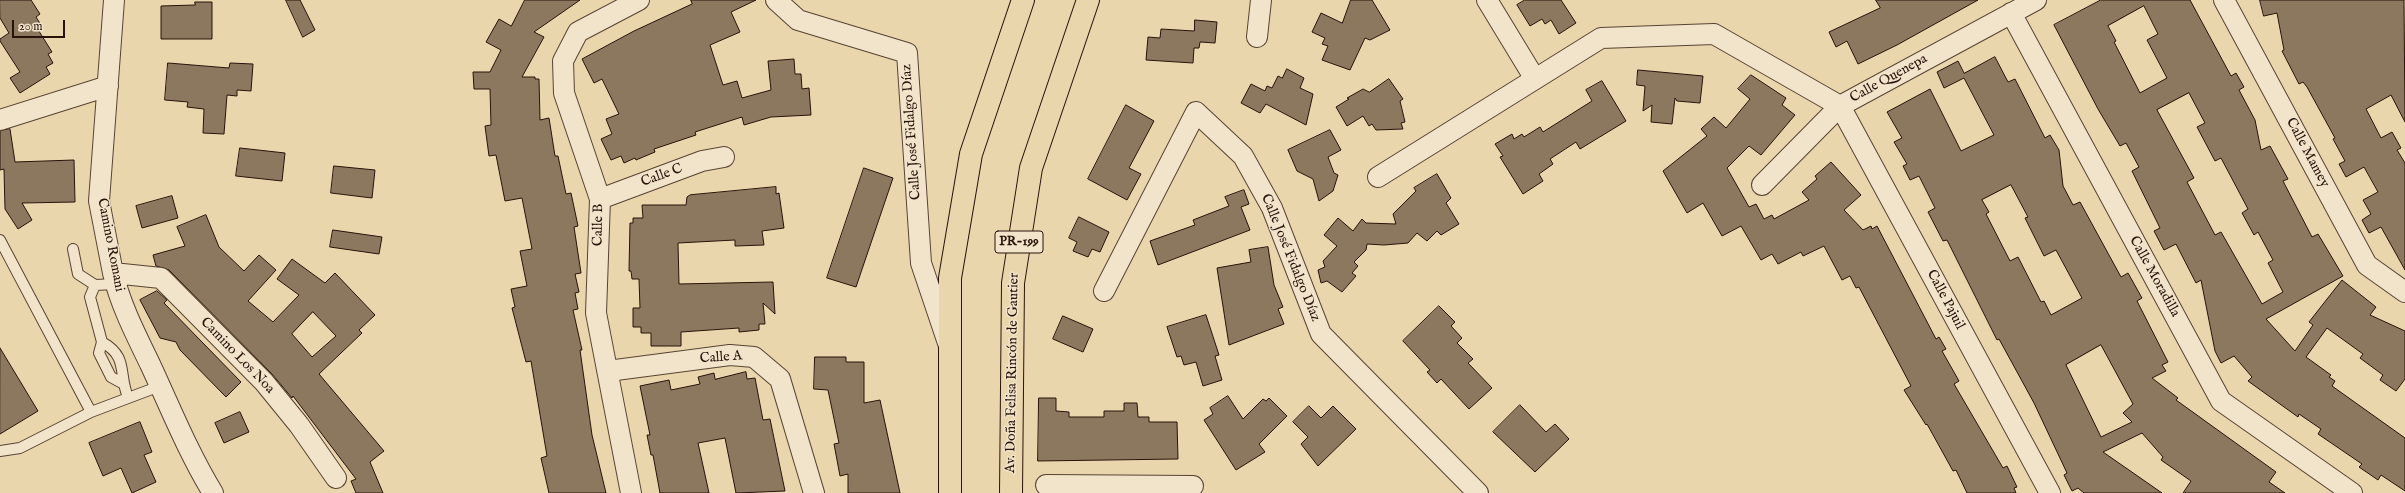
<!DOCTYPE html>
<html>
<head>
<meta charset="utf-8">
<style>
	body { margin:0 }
	#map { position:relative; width:2405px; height:493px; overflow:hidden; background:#e9d6ad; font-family:"IM FELL English",serif }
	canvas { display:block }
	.scale { position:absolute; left:12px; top:20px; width:53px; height:18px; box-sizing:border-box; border:2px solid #28120a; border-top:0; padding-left:5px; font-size:12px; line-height:14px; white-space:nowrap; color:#28120a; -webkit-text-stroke:3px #f1e4ca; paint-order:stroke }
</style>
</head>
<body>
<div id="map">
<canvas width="2405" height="493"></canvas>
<div class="scale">20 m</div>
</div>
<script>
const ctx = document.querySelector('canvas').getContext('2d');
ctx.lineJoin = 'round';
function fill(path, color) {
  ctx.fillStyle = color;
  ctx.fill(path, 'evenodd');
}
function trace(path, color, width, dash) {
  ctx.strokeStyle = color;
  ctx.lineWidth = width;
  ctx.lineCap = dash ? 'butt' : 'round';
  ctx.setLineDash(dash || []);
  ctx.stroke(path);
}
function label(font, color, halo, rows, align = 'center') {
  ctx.font = font + ' "IM FELL English",serif';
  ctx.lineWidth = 3;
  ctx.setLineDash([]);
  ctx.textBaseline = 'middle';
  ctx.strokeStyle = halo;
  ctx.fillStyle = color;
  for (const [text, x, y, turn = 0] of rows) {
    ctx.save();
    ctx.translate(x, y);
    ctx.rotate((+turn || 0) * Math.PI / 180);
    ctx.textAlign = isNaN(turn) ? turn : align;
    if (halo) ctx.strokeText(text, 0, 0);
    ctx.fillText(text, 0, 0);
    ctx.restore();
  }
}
const building = new Path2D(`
	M 0,0 L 31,0 L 40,14 L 36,17 L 41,25 L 37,28 L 52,52 L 48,54 L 53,63 L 46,67 L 50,74 L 20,93 L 10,78 L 20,72 L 0,41 L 0,39 L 9,33 L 0,18 Z
	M 286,0 L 300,0 L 315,30 L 303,37 Z
	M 525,0 L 580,0 L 534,32 L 544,37 L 522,77 L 535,77 L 535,79 L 539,79 L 540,120 L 549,118 L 555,156 L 558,156 L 566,194 L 571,193 L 578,226 L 574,227 L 581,273 L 575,274 L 579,292 L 575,293 L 578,309 L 573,310 L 582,350 L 580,350 L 592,435 L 606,493 L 549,493 L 541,458 L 547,456 L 531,361 L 526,362 L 512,308 L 515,307 L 511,289 L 527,286 L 520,251 L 532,249 L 522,198 L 505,201 L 496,155 L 489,156 L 485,126 L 491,125 L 490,89 L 474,89 L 473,72 L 490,72 L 501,50 L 486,42 L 499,19 L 511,26 Z
	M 691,0 L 756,0 L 731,12 L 740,32 L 710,45 L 723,85 L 737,81 L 742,98 L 771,90 L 768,61 L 794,59 L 795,74 L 801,74 L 802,89 L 809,88 L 811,115 L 771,117 L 744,125 L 742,117 L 695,132 L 696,135 L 654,149 L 655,152 L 636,160 L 635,158 L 624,163 L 621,156 L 611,160 L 601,139 L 612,134 L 606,119 L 619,114 L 602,79 L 594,83 L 582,59 L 634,31 L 692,4 Z
	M 1351,0 L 1372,0 L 1390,30 L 1370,40 L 1365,38 L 1350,70 L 1322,60 L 1328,46 L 1322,44 L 1325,38 L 1312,32 L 1321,13 L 1342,23 Z
	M 1525,0 L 1561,0 L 1576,23 L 1559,34 L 1551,20 L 1545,24 L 1542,19 L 1530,26 L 1517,5 Z
	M 1876,0 L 1978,0 L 1897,45 L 1858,64 L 1847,41 L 1836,47 L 1829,32 L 1880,8 Z
	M 2101,0 L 2190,0 L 2231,76 L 2236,73 L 2244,87 L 2239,90 L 2255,120 L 2261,150 L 2270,146 L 2288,179 L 2283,181 L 2312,237 L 2318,234 L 2343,276 L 2266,319 L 2295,351 L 2313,325 L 2309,322 L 2342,280 L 2376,307 L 2370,315 L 2405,331 L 2405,379 L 2396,391 L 2380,380 L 2383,375 L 2360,358 L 2363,354 L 2327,328 L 2306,357 L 2331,375 L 2329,377 L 2335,381 L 2332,386 L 2405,438 L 2405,491 L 2381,475 L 2378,480 L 2359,467 L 2362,464 L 2318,434 L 2321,429 L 2299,414 L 2298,417 L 2248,381 L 2252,377 L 2234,356 L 2221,363 L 2215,351 L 2201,280 L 2196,283 L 2176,244 L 2164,250 L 2154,231 L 2160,228 L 2132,171 L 2139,167 L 2126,143 L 2120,146 L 2098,109 L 2054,25 ZM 2144,6 L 2158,34 L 2147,40 L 2167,78 L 2140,93 L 2114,42 L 2116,41 L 2108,26 ZM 2189,93 L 2205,123 L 2197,127 L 2215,161 L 2221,158 L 2248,209 L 2242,213 L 2254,235 L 2258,232 L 2273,260 L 2268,263 L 2283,292 L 2262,304 L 2221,232 L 2215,235 L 2187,182 L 2194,178 L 2157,110 Z
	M 2260,0 L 2404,0 L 2405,122 L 2391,95 L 2366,109 L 2381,138 L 2392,132 L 2401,148 L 2397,150 L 2405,163 L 2405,270 L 2381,227 L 2369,233 L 2362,220 L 2371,214 L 2363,200 L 2378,192 L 2364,167 L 2346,177 L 2339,164 L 2345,161 L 2333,139 L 2335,138 L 2307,87 L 2303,82 L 2299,84 L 2282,51 L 2284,50 L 2277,13 L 2264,16 Z
	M 195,2 L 212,2 L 212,39 L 161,39 L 161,6 L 195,5 Z
	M 1195,20 L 1217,22 L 1215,43 L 1200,42 L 1199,48 L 1194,48 L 1193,63 L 1146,60 L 1148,37 L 1160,38 L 1161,29 L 1194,31 Z
	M 1995,57 L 2008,82 L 2015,79 L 2045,138 L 2050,135 L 2059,150 L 2063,186 L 2073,205 L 2080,202 L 2121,277 L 2128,273 L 2142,298 L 2137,301 L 2168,362 L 2162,365 L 2166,371 L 2152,378 L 2178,398 L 2176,400 L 2276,472 L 2269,482 L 2285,493 L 2183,493 L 2191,481 L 2161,460 L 2163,457 L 2142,433 L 2103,452 L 2162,493 L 2084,493 L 2078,488 L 2072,491 L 2064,475 L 2067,473 L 2034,403 L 1999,339 L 1997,340 L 1947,240 L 1943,241 L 1928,212 L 1935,208 L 1919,176 L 1910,180 L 1903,166 L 1907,164 L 1894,142 L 1902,138 L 1887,112 L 1930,89 L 1961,151 L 1994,135 L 1964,78 L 1944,88 L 1937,72 L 1958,61 L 1964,73 ZM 2011,185 L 2028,217 L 2025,218 L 2044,256 L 2056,250 L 2082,298 L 2051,315 L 2044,301 L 2041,302 L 2018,257 L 2010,261 L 1986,214 L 1989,212 L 1982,200 ZM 2101,345 L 2133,404 L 2123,413 L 2132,422 L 2101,437 L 2066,365 Z
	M 168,63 L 229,68 L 230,63 L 253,64 L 251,91 L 237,90 L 237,96 L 227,95 L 224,134 L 203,133 L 204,109 L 187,107 L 188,102 L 165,100 Z
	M 1287,69 L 1304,78 L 1300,88 L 1313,94 L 1306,125 L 1266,104 L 1260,113 L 1241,103 L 1251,84 L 1265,91 L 1267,86 L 1272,88 L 1278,76 L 1282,78 Z
	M 1638,70 L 1703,76 L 1700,103 L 1677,101 L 1675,98 L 1672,124 L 1651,122 L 1652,105 L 1643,111 L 1645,86 L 1637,85 Z
	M 1751,75 L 1786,98 L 1782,105 L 1795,115 L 1761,155 L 1749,146 L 1727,168 L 1749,207 L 1756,204 L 1764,219 L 1772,215 L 1774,219 L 1809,200 L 1802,192 L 1817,179 L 1815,176 L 1831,162 L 1861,195 L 1844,210 L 1863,230 L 1871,226 L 1872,229 L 1877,226 L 1936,339 L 1939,337 L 1946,349 L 1942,351 L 1959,381 L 1954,384 L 2003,468 L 2007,466 L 2017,487 L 2014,488 L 2016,493 L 1967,493 L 1956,470 L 1953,471 L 1927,424 L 1926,425 L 1904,390 L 1911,386 L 1859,287 L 1856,288 L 1850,276 L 1842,280 L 1824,246 L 1803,256 L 1801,252 L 1778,264 L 1772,254 L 1761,260 L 1741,226 L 1722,236 L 1703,203 L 1687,213 L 1663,171 L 1707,136 L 1701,129 L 1714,117 L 1726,128 L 1750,99 L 1738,89 Z
	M 1389,79 L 1403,99 L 1400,101 L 1405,122 L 1401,123 L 1403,129 L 1376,130 L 1372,124 L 1369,126 L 1363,116 L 1347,126 L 1336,107 L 1349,99 L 1347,98 L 1363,89 L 1369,92 Z
	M 1602,81 L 1626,121 L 1580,149 L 1576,142 L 1550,159 L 1553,164 L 1539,174 L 1543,181 L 1523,194 L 1500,157 L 1503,156 L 1495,144 L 1512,134 L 1514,139 L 1522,134 L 1524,137 L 1540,127 L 1543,132 L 1592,101 L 1586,90 Z
	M 1126,105 L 1154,121 L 1129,168 L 1141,174 L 1127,200 L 1088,179 Z
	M 10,129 L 15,162 L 74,160 L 75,202 L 22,203 L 32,220 L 18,229 L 5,209 L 4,169 L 0,170 L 0,131 Z
	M 1330,130 L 1341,150 L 1328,157 L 1334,173 L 1338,175 L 1333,191 L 1319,201 L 1313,179 L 1297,171 L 1288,150 Z
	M 240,148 L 285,153 L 282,181 L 236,176 Z
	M 334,166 L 375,170 L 372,198 L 331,193 Z
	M 864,168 L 893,178 L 856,287 L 827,278 Z
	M 1437,174 L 1451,198 L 1446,203 L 1459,224 L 1441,235 L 1437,231 L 1427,241 L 1417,233 L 1408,243 L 1384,245 L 1367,244 L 1366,250 L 1354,262 L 1358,266 L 1352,273 L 1356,276 L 1342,292 L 1327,281 L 1321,283 L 1318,270 L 1325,267 L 1323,261 L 1337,246 L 1324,235 L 1338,218 L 1353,231 L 1362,219 L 1366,223 L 1396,224 L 1393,214 L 1416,191 L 1414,188 Z
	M 776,187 L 776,194 L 779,193 L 784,228 L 762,231 L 764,245 L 735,246 L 735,240 L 678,243 L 679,284 L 773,282 L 775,314 L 763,303 L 765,324 L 759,324 L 759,330 L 739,332 L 739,328 L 681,332 L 681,346 L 651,346 L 651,333 L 641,333 L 641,327 L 633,327 L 633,308 L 640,308 L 639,279 L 632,279 L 631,271 L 629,271 L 630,223 L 633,223 L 633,218 L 643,218 L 642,205 L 686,205 L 687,197 L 690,195 Z
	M 1244,190 L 1249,204 L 1241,207 L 1250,230 L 1158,265 L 1150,241 L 1195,225 L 1193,220 L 1229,206 L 1225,197 Z
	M 172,196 L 178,218 L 142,228 L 136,206 Z
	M 206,215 L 219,247 L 244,271 L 259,255 L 276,270 L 248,301 L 273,322 L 299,295 L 277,279 L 292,259 L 325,283 L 335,273 L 375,315 L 359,330 L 362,333 L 319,374 L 384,451 L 370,462 L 383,493 L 356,493 L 351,481 L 356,479 L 293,396 L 292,398 L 272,374 L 169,270 L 156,266 L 153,255 L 185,246 L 177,227 ZM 313,312 L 336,336 L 312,357 L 292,334 Z
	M 1079,217 L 1109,232 L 1100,252 L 1092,249 L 1088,257 L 1073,251 L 1077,242 L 1069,238 Z
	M 333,230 L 382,237 L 379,254 L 330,247 Z
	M 1268,247 L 1274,285 L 1283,307 L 1278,309 L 1284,324 L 1229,345 L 1217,268 L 1251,262 L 1249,250 Z
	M 157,291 L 167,300 L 164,303 L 241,382 L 226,397 L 180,350 L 176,342 L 160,338 L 140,300 Z
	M 1439,306 L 1455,322 L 1451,326 L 1462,338 L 1457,343 L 1473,359 L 1468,363 L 1492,388 L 1469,409 L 1441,379 L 1437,383 L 1427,372 L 1430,370 L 1403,341 Z
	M 1206,315 L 1219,355 L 1215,356 L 1222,380 L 1203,386 L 1196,362 L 1184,365 L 1181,356 L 1177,357 L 1167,327 Z
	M 1063,316 L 1093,329 L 1083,352 L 1053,339 Z
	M 0,348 L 38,411 L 0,434 Z
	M 815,357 L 846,357 L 846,362 L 864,362 L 864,403 L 880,400 L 900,493 L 848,493 L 848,474 L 840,476 L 834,444 L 839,443 L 828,390 L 814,389 Z
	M 746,372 L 747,379 L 755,378 L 763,420 L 770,419 L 785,491 L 736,493 L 725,438 L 698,443 L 709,493 L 660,493 L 653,455 L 651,455 L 647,435 L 650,435 L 640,386 L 669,380 L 671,390 L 700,384 L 698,377 L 714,373 L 715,379 Z
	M 1228,396 L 1243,419 L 1263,399 L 1266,401 L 1269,398 L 1287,416 L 1259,444 L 1265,452 L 1236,470 L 1204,420 L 1213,414 L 1210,408 Z
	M 1039,398 L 1056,398 L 1056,411 L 1069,412 L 1069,417 L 1104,417 L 1104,411 L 1124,411 L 1124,403 L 1137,403 L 1138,417 L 1149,417 L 1149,422 L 1177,422 L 1178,459 L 1038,461 Z
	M 1520,405 L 1546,432 L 1555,424 L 1569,439 L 1535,472 L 1493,432 Z
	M 1309,406 L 1321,418 L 1333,406 L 1356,429 L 1318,466 L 1301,444 L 1308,437 L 1293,422 Z
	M 240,412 L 249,432 L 224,443 L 215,423 Z
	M 140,422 L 152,452 L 144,455 L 156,482 L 132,493 L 121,468 L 103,476 L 89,443 Z`);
fill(building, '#8c785f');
trace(building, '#28120a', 1);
const lane = new Path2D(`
	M 0,240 L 91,412 L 160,386
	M 73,249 L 78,274 L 95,285
	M 116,284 L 95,285 L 90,297 L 102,342 L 99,353 L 111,377 L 122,383
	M 102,342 C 129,357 118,374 128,397
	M 0,451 L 20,448 L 91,412`);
const street = new Path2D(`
	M 114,0 L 99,201 L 113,273 C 120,304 136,335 150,364 C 170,407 188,452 213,493
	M 776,0 L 798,20 L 907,53 L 921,263 L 948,343
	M 1487,0 L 1535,79
	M 2224,0 L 2367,265 L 2405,292
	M 2011,13 L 2221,401 L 2352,493
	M 1257,37 L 1261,0
	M 0,120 L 108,86
	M 1378,177 L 1601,38 L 1714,34 L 1840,106 L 2050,493
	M 1762,185 L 1840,106 L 2036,0
	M 600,199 L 702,161 L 724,157
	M 113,273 L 161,278 L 264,382 L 299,425 L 336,478
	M 1104,291 L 1196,112 L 1243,156 L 1272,208 L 1321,334 L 1478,493
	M 608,371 L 730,355 L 754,357 L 780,379 L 814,493
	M 1046,485 L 1193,486
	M 631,493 L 596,313 L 600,199 L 564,93 L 563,61 L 578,32 L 639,0`);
const primary = new Path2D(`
	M 950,493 L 950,278 L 971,154 L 1023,0
	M 1011,493 L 1013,283 L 1031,168 L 1088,0`);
trace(lane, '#584333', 12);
trace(street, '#584333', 22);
trace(primary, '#28120a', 24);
trace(lane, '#f1e4ca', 10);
trace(street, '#f1e4ca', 20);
trace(primary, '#e9d6ad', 22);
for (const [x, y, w] of [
	[1019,242,48]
]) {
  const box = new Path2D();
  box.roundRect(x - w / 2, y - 11, w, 22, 3);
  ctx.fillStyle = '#f1e4ca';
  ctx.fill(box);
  trace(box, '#28120a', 1);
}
label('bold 13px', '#28120a', null, [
	["PR-199",1019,242]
]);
label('14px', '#28120a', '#f1e4ca', [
	["Calle Quenepa",1889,79,-29],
	["Calle José Fidalgo Díaz",912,132,-94],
	["Calle Mamey",2307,153,62],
	["Calle C",662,176,-20],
	["Calle B",599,225,-89],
	["Camino Romani",110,245,79],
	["Calle José Fidalgo Díaz",1290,258,68],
	["Calle Moradilla",2154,277,61],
	["Calle Pajuil",1945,300,62],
	["Camino Los Noa",237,356,46],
	["Calle A",721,358,-4],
	["Av. Doña Felisa Rincón de Gautier",1013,373,-89]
]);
</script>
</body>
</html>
